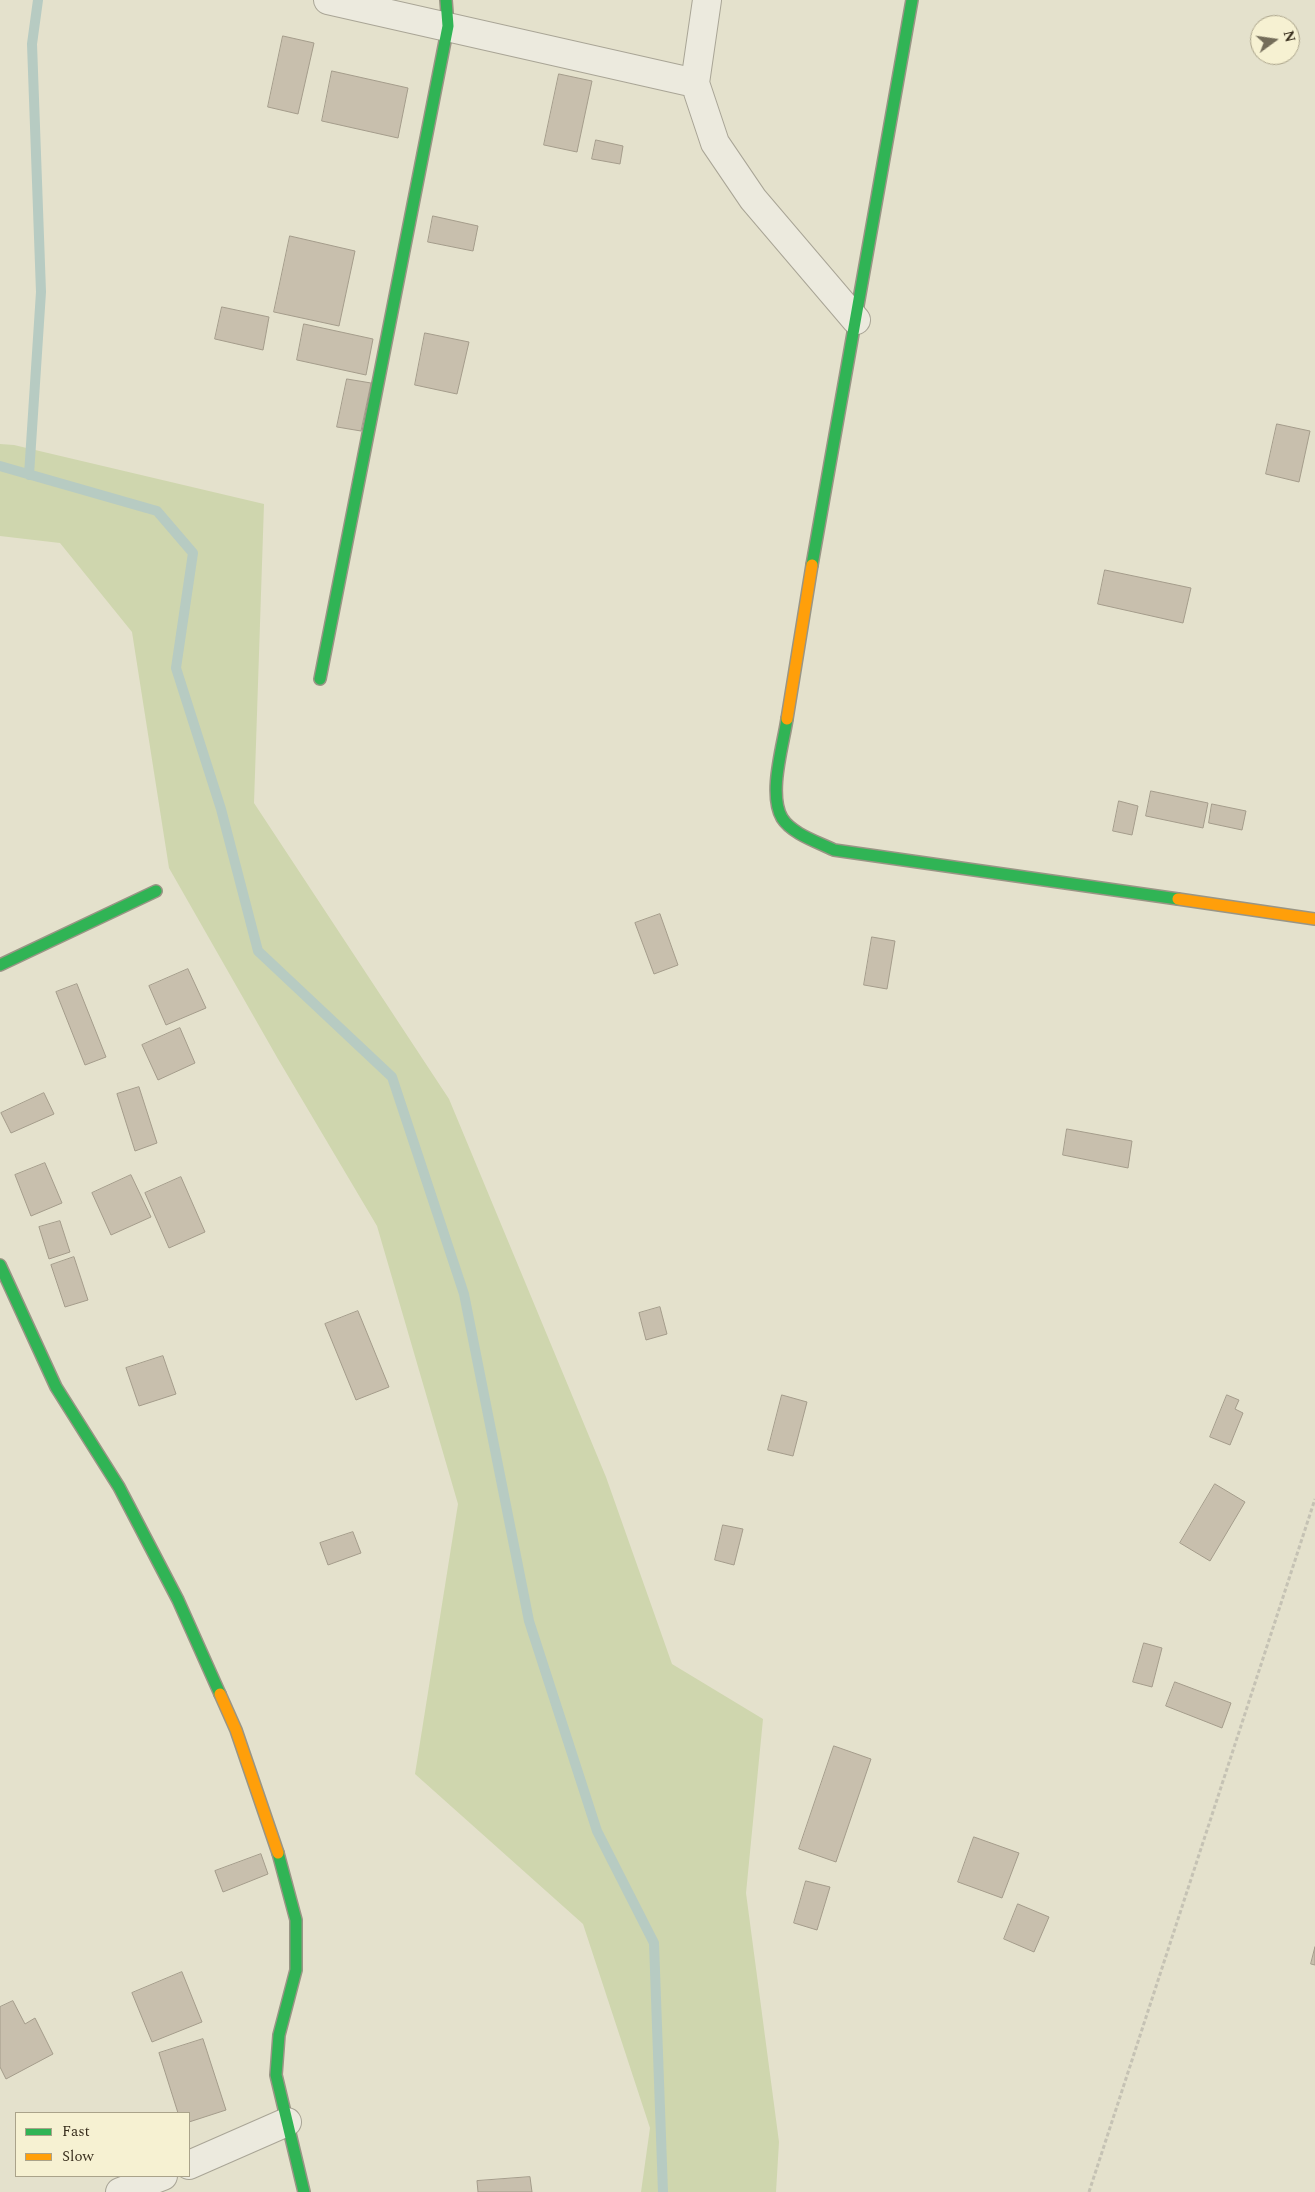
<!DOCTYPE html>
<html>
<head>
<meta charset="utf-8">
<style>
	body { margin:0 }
	#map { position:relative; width:1315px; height:2192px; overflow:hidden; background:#e4e1cc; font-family:Spectral,serif }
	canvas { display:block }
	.legend { position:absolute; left:15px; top:2112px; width:175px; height:65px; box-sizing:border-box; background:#f6f1d2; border:1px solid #aaa38a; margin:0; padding:6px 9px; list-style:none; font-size:15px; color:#382e1d }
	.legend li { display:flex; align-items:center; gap:10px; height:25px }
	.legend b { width:25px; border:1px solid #aaa38a }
	.north { position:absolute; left:1250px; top:15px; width:50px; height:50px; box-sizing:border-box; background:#f6f1d2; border:1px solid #aaa38a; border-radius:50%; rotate:76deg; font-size:14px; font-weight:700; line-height:20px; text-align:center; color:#382e1d }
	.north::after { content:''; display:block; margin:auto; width:18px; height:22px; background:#746d5a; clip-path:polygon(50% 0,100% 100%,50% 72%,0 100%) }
</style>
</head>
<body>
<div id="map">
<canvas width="1315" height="2192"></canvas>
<ul class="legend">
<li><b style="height:6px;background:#30b455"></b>Fast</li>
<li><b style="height:6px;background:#ff9f0a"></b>Slow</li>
</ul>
<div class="north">N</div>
</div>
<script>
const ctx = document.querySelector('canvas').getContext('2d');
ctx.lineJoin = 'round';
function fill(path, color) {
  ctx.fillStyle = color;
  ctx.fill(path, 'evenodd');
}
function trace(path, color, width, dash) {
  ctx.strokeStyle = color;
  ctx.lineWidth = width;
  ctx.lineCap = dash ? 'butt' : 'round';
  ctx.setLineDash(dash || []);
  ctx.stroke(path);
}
fill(new Path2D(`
	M 0,444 L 14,445 L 264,504 L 254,803 L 449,1099 L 606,1477 L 672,1664 L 763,1719 L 746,1893 L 779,2142 L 776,2192 L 641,2192 L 650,2128 L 583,1924 L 415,1774 L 458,1504 L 377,1226 L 278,1059 L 169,868 L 132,632 L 60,543 L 0,536 Z`), '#cfd6ae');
trace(new Path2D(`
	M 0,466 L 157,511 L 193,553 L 176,668 L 221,809 L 258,951 L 392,1077 L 464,1294 L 529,1621 L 597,1831 L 654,1943 L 663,2192
	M 29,475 L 41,292 L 32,44 L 38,0`), '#b7cbc2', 10);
const building = new Path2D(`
	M 283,36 L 314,43 L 298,114 L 268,107 Z
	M 332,71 L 408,88 L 398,138 L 322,121 Z
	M 559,74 L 592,81 L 577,152 L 544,145 Z
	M 596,140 L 623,146 L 620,164 L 592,159 Z
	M 433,216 L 478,226 L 473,251 L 428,242 Z
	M 290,236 L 355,251 L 339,326 L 274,312 Z
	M 222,307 L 269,317 L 263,350 L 215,339 Z
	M 304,324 L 373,339 L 366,375 L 297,360 Z
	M 425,333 L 469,342 L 457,394 L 415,385 Z
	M 347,379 L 371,383 L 361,431 L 337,427 Z
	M 1277,424 L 1310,431 L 1299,482 L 1266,474 Z
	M 1105,570 L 1191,588 L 1183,623 L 1098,604 Z
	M 1151,791 L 1208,803 L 1203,828 L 1146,816 Z
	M 1119,801 L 1138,806 L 1132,835 L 1113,831 Z
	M 1212,804 L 1246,811 L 1242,830 L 1209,823 Z
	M 660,914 L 678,965 L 654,974 L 635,923 Z
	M 872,937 L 895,941 L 887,989 L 864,985 Z
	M 188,969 L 206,1008 L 166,1025 L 149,986 Z
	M 77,984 L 106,1057 L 85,1065 L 56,992 Z
	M 180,1028 L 195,1063 L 158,1080 L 142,1045 Z
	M 139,1087 L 157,1143 L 135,1151 L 117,1094 Z
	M 44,1093 L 54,1114 L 11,1133 L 1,1113 Z
	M 1067,1129 L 1132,1141 L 1128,1168 L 1063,1155 Z
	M 45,1163 L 62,1203 L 31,1216 L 15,1175 Z
	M 131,1175 L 151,1217 L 111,1235 L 92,1193 Z
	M 181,1177 L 205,1232 L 169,1248 L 145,1193 Z
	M 60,1221 L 70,1252 L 49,1259 L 39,1227 Z
	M 74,1257 L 88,1300 L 65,1307 L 51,1265 Z
	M 660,1307 L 667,1334 L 646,1340 L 639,1313 Z
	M 358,1311 L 389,1387 L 356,1400 L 325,1324 Z
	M 163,1356 L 176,1394 L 139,1406 L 126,1368 Z
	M 782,1395 L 807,1402 L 793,1456 L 768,1450 Z
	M 1227,1395 L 1239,1400 L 1235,1409 L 1243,1413 L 1230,1445 L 1210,1437 Z
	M 1215,1484 L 1245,1502 L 1210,1561 L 1180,1543 Z
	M 723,1525 L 743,1529 L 734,1565 L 715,1560 Z
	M 353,1532 L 361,1553 L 328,1565 L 320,1543 Z
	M 1144,1643 L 1162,1648 L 1152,1687 L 1133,1682 Z
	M 1175,1682 L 1231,1703 L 1222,1728 L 1166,1706 Z
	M 834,1746 L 871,1759 L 836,1862 L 799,1849 Z
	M 974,1837 L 1019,1853 L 1002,1898 L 958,1882 Z
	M 261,1854 L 268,1874 L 223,1892 L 215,1871 Z
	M 806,1881 L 830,1887 L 817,1930 L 794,1923 Z
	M 1018,1904 L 1049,1917 L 1034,1952 L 1004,1939 Z
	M 1315,1947 L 1315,1965 L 1311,1964 Z
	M 182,1972 L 202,2022 L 152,2042 L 132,1993 Z
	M 13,2001 L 25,2024 L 35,2018 L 53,2054 L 6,2079 L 0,2067 L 0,2007 Z
	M 203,2039 L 226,2110 L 189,2122 L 189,2113 L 178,2113 L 159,2053 Z
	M 530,2177 L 532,2192 L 478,2192 L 477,2181 Z`);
fill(building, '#c8bfad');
trace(building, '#a49c8b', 1);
const street = new Path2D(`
	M 328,0 L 695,83
	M 707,0 L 695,83 L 715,143 L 753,199 L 856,320
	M 189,2165 L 287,2122
	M 120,2192 L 163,2176`);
const fast = new Path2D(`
	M 812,565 L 912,0
	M 320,679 L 448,26 L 446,0
	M 787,719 C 783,746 768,794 782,818 C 792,834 818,842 834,850 L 1178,899
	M 0,965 L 156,891
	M 0,1265 L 56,1387 L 119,1487 L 178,1600 L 220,1694
	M 278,1853 L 296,1920 L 296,1970 L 279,2035 L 276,2075 L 304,2192`);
const slow = new Path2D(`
	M 787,719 L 812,565
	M 1178,899 L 1315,919
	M 220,1694 L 236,1730 L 278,1853`);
trace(street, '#a9a596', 30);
trace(fast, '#999585', 14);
trace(slow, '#999585', 14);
trace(new Path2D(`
	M 1089,2192 L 1315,1499`), '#c5c2b4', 3, [4, 2.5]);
trace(street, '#eceade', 28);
trace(fast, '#30b455', 11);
trace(slow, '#ff9f0a', 11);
</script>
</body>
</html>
